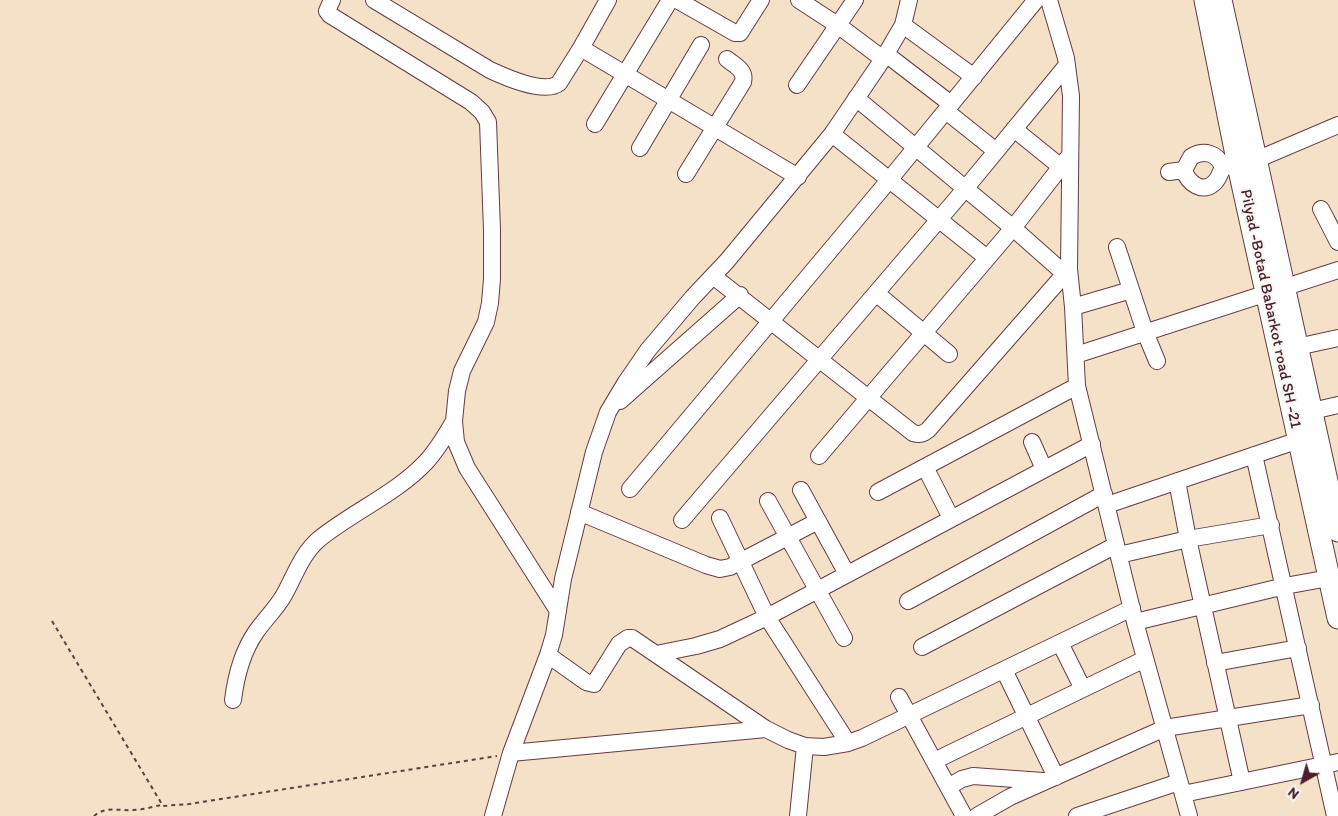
<!DOCTYPE html>
<html>
<head>
<meta charset="utf-8">
<style>
	body { margin:0 }
	#map { position:relative; width:1338px; height:816px; overflow:hidden; background:#f4e1c8; font-family:Itim,sans-serif }
	canvas { display:block }
	.north { position:absolute; left:1278px; top:756px; width:50px; height:50px; -webkit-text-stroke:4px #f6f6f2; paint-order:stroke; rotate:218deg; font-size:14px; font-weight:700; line-height:20px; text-align:center; color:#4a1f2b }
	.north::after { content:''; display:block; margin:auto; width:18px; height:22px; background:#4a1f2b; clip-path:polygon(50% 0,100% 100%,50% 72%,0 100%) }
</style>
</head>
<body>
<div id="map">
<canvas width="1338" height="816"></canvas>
<div class="north">N</div>
</div>
<script>
const ctx = document.querySelector('canvas').getContext('2d');
ctx.lineJoin = 'round';
function trace(path, color, width, dash) {
  ctx.strokeStyle = color;
  ctx.lineWidth = width;
  ctx.lineCap = dash ? 'butt' : 'round';
  ctx.setLineDash(dash || []);
  ctx.stroke(path);
}
function label(font, color, halo, rows, align = 'center') {
  ctx.font = font + ' Itim,sans-serif';
  ctx.lineWidth = 4.5;
  ctx.setLineDash([]);
  ctx.textBaseline = 'middle';
  ctx.strokeStyle = halo;
  ctx.fillStyle = color;
  for (const [text, x, y, turn = 0] of rows) {
    ctx.save();
    ctx.translate(x, y);
    ctx.rotate((+turn || 0) * Math.PI / 180);
    ctx.textAlign = isNaN(turn) ? turn : align;
    if (halo) ctx.strokeText(text, 0, 0);
    ctx.fillText(text, 0, 0);
    ctx.restore();
  }
}
const minor = new Path2D(`
	M 332,0 L 327,11 L 330,15 L 471,102 L 482,112 L 488,122 L 492,230 L 492,279 L 490,303 L 486,322 L 462,371 L 457,391 L 454,421 L 456,442 L 467,468 L 558,611
	M 374,0 L 490,70 C 505,77 545,95 559,83 L 581,48
	M 608,0 L 581,48 L 798,177
	M 677,0 L 735,33 L 740,33 L 761,0
	M 799,0 L 839,26 L 883,59
	M 1049,0 L 1066,58 L 1071,96 L 1069,269 L 1073,307 L 1077,386 L 1135,622 L 1189,816
	M 903,25 L 974,77
	M 886,54 L 951,104
	M 797,85 L 855,0
	M 856,98 L 1013,228 L 1065,274
	M 946,111 L 996,151
	M 595,124 L 670,0
	M 1014,129 L 1061,167
	M 832,134 L 987,258
	M 640,148 L 701,45
	M 1256,160 L 1338,125
	M 1184,170 C 1188,183 1203,195 1215,182 C 1219,178 1221,171 1223,167 L 1239,165
	M 1169,172 L 1184,170 L 1191,157 C 1204,149 1217,153 1223,167
	M 686,174 L 743,82 C 746,70 735,66 727,59
	M 1321,209 L 1338,242
	M 1117,247 L 1145,332 L 1157,361
	M 713,276 L 913,433 C 920,435 923,434 928,430 L 1069,269
	M 876,293 L 949,354
	M 1073,307 L 1131,290
	M 1297,347 L 1338,338
	M 1076,355 L 1338,270
	M 620,401 L 740,295
	M 1312,411 L 1338,405
	M 1032,442 L 1044,469
	M 1254,455 L 1335,816
	M 819,456 L 1013,228 L 1070,155
	M 925,467 L 951,518
	M 1177,481 L 1188,539 L 1242,782
	M 630,489 L 890,179 L 1036,0
	M 801,490 L 847,574
	M 878,492 L 1077,386
	M 768,501 L 844,638
	M 1107,505 L 1299,440
	M 579,512 L 706,565 L 720,569 L 730,567 L 818,521
	M 720,518 L 767,617 L 848,743
	M 682,520 L 965,189 L 1067,65
	M 1119,555 L 1188,539 L 1271,525
	M 908,601 L 1104,494
	M 1135,622 L 1285,586 L 1329,578
	M 1060,643 L 1083,689
	M 922,647 L 1116,545
	M 656,654 L 696,646 L 720,639 L 767,617 L 1092,444
	M 548,655 L 586,682 L 594,684 L 619,644 L 628,638 L 632,638 L 766,729 L 788,740 L 805,746 L 824,747 L 848,743 L 862,738 L 1132,608
	M 1215,663 L 1298,648
	M 1004,670 L 1056,777
	M 899,697 L 964,816
	M 233,700 C 236,676 242,652 256,632 C 265,619 276,609 284,595 C 294,577 302,554 318,540 C 352,512 396,494 426,462 C 438,449 446,435 454,421
	M 511,753 L 766,729
	M 934,761 L 1145,659
	M 948,787 L 962,779 L 973,776 L 1043,781
	M 1183,794 L 1338,762
	M 493,816 L 511,753 L 548,655 L 554,635 L 563,579 L 594,452 L 608,412 L 626,382 L 648,350 L 693,297 L 727,261 L 832,134 L 883,59 L 903,25 L 909,0
	M 798,816 L 805,746
	M 977,816 L 1010,797 L 1165,728 L 1311,705
	M 1077,816 L 1179,782`);
const major = new Path2D(`
	M 1205,0 L 1239,170 L 1338,618
	M 1221,0 L 1338,531`);
trace(minor, '#643c43', 18);
trace(major, '#643c43', 23);
trace(new Path2D(`
	M 52,621 L 163,806 L 189,804 L 497,756
	M 94,816 C 105,806 119,811 133,810 C 142,810 152,807 161,805`), '#643c43', 2, [4, 4]);
trace(minor, '#fff', 16);
trace(major, '#fff', 21);
label('16px', '#4a1f2b', '#f6f6f2', [
	["Pilyad -Botad Babarkot road SH -21",1270,309,78]
]);
</script>
</body>
</html>
